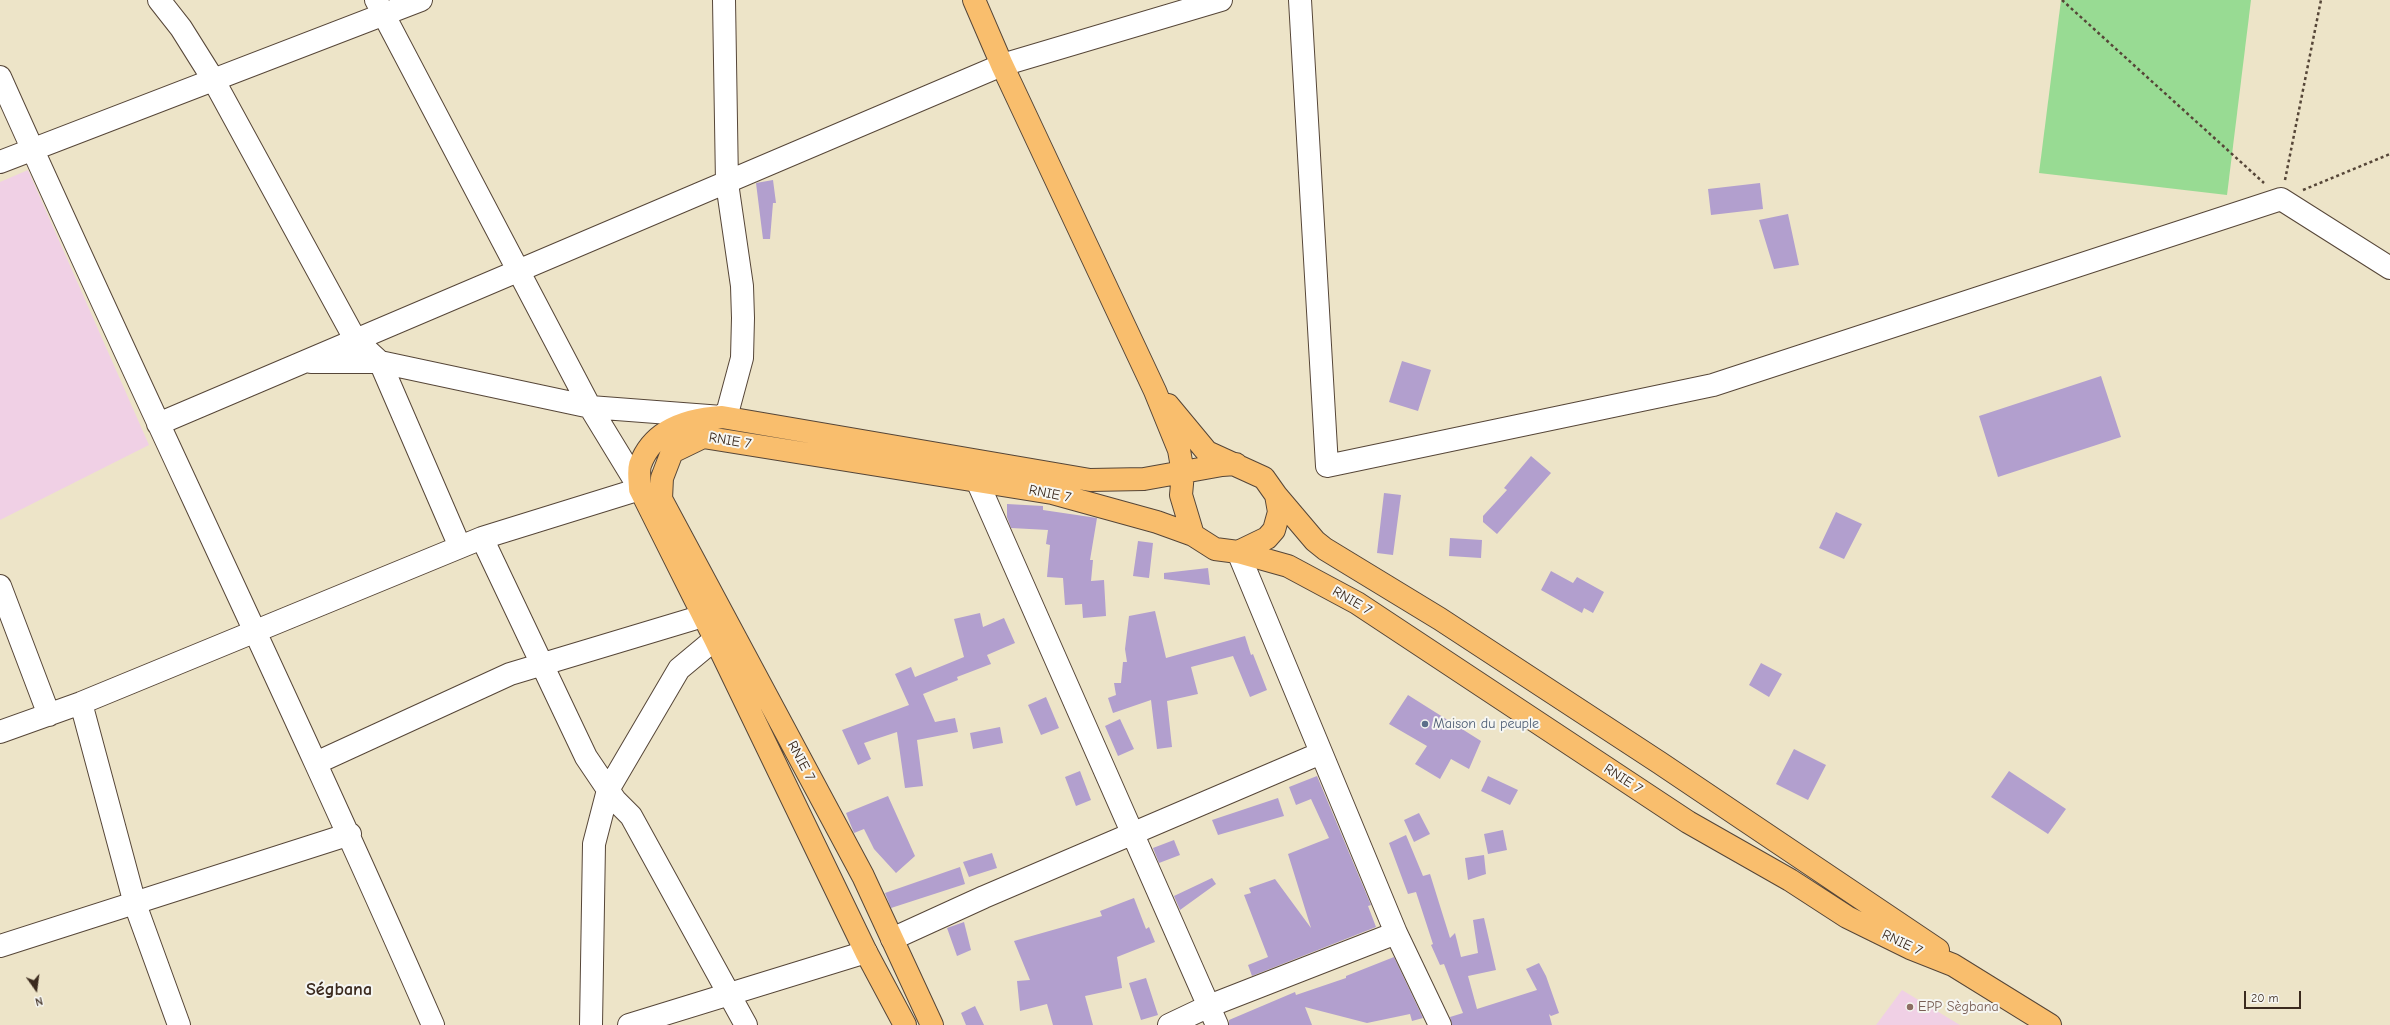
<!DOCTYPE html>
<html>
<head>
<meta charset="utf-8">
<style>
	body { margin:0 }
	#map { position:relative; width:2390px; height:1025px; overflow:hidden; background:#ede4c8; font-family:"Comic Neue",sans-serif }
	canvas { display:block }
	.north { position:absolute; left:16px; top:969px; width:40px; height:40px; -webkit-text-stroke:3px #f6f6f2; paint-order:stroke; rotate:166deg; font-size:11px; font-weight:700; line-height:16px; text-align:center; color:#3b2a1e }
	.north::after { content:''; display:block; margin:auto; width:14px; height:18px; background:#3b2a1e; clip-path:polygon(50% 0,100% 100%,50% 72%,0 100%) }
	.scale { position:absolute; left:2244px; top:991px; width:57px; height:18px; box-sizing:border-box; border:2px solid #3b2a1e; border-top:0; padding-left:5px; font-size:12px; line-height:14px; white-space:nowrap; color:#3b2a1e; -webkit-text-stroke:3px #f6f6f2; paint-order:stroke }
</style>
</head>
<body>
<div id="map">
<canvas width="2390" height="1025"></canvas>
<div class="north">N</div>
<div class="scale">20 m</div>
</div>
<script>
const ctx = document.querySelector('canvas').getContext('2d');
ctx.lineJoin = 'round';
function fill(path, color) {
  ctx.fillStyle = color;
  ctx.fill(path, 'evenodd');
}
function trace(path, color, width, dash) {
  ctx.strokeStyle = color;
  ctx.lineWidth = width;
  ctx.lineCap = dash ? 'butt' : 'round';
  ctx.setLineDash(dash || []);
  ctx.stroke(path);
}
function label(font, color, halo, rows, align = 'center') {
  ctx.font = font + ' "Comic Neue",sans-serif';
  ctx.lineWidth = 4;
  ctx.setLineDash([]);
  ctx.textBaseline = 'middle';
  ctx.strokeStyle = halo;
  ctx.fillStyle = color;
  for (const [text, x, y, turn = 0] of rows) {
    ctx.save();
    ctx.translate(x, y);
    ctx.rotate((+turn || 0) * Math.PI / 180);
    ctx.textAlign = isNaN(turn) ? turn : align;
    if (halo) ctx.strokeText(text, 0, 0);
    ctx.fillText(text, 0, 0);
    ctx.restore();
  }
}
fill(new Path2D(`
	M 28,170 L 149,445 L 0,520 L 0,182 Z
	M 1902,990 L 1960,1025 L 1876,1025 Z`), '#f0d0e5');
fill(new Path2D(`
	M 2061,0 L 2251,0 L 2227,195 L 2039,173 Z`), '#98db93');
fill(new Path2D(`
	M 773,180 L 776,203 L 773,203 L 770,239 L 763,239 L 756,183 Z
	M 1760,183 L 1763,209 L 1711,215 L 1708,189 Z
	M 1788,214 L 1799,265 L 1774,269 L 1759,220 Z
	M 1402,361 L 1431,370 L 1418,411 L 1389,402 Z
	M 2101,376 L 2121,437 L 1998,477 L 1979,416 Z
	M 1531,456 L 1551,473 L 1497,534 L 1483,522 L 1483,516 L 1507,490 L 1504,488 Z
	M 1384,493 L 1401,495 L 1393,555 L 1377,553 Z
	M 1007,504 L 1043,506 L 1043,510 L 1097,518 L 1090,560 L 1093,560 L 1091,581 L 1104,580 L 1106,616 L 1083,618 L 1082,604 L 1065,605 L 1063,578 L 1047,577 L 1050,545 L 1046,544 L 1048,530 L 1011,528 L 1007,517 Z
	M 1836,512 L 1862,524 L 1844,559 L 1819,548 Z
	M 1450,538 L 1482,540 L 1481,558 L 1449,556 Z
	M 1138,541 L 1153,543 L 1149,578 L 1133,576 Z
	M 1208,568 L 1210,585 L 1164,579 L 1164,573 Z
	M 1551,571 L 1573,583 L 1577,577 L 1604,592 L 1593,613 L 1584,608 L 1582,613 L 1541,590 Z
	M 1155,611 L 1166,658 L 1245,636 L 1251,655 L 1253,654 L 1267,690 L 1250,697 L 1233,656 L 1191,667 L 1198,694 L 1167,701 L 1172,747 L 1157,749 L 1151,700 L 1113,713 L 1108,698 L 1116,695 L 1114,683 L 1121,683 L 1123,662 L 1127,662 L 1125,649 L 1129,616 Z
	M 980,613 L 983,627 L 1004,618 L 1015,643 L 987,655 L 991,664 L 957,677 L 958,680 L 923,694 L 935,722 L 955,718 L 958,732 L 917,740 L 923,786 L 905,788 L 897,732 L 864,743 L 871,759 L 858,765 L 842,730 L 909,705 L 895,674 L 911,667 L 915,677 L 964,657 L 954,619 Z
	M 1761,663 L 1782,674 L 1769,697 L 1749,685 Z
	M 1408,695 L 1481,741 L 1469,769 L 1451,759 L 1440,779 L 1415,764 L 1427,746 L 1389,724 Z
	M 1046,697 L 1059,728 L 1041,735 L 1028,705 Z
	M 1120,719 L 1134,749 L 1118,756 L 1105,726 Z
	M 1000,727 L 1003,743 L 973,749 L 970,733 Z
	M 1794,749 L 1826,765 L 1808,800 L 1776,784 Z
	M 1080,771 L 1091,800 L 1076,806 L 1065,777 Z
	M 2009,771 L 2066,809 L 2048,834 L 1991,797 Z
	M 1317,776 L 1371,905 L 1368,906 L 1376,927 L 1252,976 L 1248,965 L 1268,957 L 1244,895 L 1251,893 L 1249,888 L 1275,879 L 1311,928 L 1288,854 L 1329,838 L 1311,799 L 1296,805 L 1289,787 Z
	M 1488,776 L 1518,790 L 1510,805 L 1481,791 Z
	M 888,796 L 915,856 L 896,873 L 874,849 L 864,829 L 854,833 L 846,813 Z
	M 1278,798 L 1284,816 L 1218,835 L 1212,820 Z
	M 1419,813 L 1430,834 L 1414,842 L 1404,820 Z
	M 1503,830 L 1507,850 L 1488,854 L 1484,834 Z
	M 1406,835 L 1423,876 L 1430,874 L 1450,938 L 1455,933 L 1461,957 L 1478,953 L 1473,920 L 1484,918 L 1496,970 L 1468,976 L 1477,1009 L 1537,990 L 1526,969 L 1539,963 L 1546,976 L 1559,1013 L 1551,1016 L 1549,1014 L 1552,1025 L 1452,1025 L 1450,1017 L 1463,1013 L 1444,964 L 1440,965 L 1431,945 L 1433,944 L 1416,892 L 1408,894 L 1389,843 Z
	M 1174,840 L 1180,855 L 1159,863 L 1153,848 Z
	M 992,853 L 997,868 L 969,877 L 963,862 Z
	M 1484,855 L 1486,874 L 1468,880 L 1465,858 Z
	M 960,867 L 965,884 L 891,908 L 885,893 Z
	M 1212,878 L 1216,884 L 1180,910 L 1174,896 Z
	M 1134,898 L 1146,929 L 1149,927 L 1155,942 L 1117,957 L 1122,988 L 1085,996 L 1093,1025 L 1053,1025 L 1047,1004 L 1020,1011 L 1017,981 L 1030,980 L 1014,941 L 1102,916 L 1100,911 Z
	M 964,922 L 971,950 L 957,956 L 947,928 Z
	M 1394,957 L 1423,1018 L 1412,1021 L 1410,1014 L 1367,1023 L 1305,1007 L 1312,1025 L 1229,1025 L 1229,1020 L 1295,992 L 1296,995 L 1346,978 L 1346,976 Z
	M 1146,978 L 1158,1015 L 1141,1020 L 1129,983 Z
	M 975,1006 L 984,1025 L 966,1025 L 961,1013 Z`), '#b29fce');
const minor = new Path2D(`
	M 159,0 L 181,28 L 213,79 L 355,339 L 380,362 L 460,547
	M 1300,0 L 1327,466 L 1713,385 L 2281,199 L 2390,268
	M 0,77 C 142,395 294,707 433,1025
	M 0,162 L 421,0
	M 311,362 L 380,362 L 600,409
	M 590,407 L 722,417 L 728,410 L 742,358 L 743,318 L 742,286 L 727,183 L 724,0
	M 158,424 L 1002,65 L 1221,0
	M 978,483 L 1217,1025
	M 482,538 L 586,757 L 615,800 L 631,816 L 746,1025
	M 1238,552 L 1396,933 L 1440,1025
	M 0,586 L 49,715
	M 81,703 L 135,904 L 179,1025
	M 0,732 L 81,703 L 482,538 L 640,489 L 590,407 L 376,0
	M 316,763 L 510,674 L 703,616
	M 892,939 L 984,897 L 1321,753
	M 0,946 L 350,834
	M 591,1025 L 594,844 L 608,790 L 679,669 L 715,639
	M 629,1025 L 866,952
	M 1169,1025 L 1209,1006 L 1396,933`);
const major = new Path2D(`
	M 974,0 L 1002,65 L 1155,391 L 1179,450 L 1183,473 L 1181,495 L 1193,535
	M 1168,405 L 1207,452 L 1264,478 L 1276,495 L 1279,512 L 1274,530 L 1267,538 L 1238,552
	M 1276,495 L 1315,541 L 1325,549 L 1440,619 L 1660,763 L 1938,950
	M 905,1025 L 866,952 L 715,639 L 640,489 C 640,482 638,472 640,465 C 653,429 688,419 722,417 L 1090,480 L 1144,479 L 1222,465 L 1236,464
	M 932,1025 L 863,876 L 661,499 L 662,478 L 672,452 L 703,437 L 1052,493 L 1157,522 L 1193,535 L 1215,549 L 1238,552 L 1288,566 L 1357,603 L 1688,822 L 1790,880 L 1847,917 L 1910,948 L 1953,965 L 2050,1025`);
trace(minor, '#564638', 24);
trace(major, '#564638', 24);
trace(new Path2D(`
	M 2062,0 L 2264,183
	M 2285,180 L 2321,0
	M 2303,190 L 2390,154`), '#564638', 2.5, [3, 3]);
trace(minor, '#fff', 22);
trace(major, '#f9be6d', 22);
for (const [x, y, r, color] of [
	[1425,724,4,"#5c6f8a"],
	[1910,1007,4,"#8d6e63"]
]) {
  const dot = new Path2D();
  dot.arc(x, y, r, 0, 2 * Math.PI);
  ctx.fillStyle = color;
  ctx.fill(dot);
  trace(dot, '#f6f6f2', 1.5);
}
label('14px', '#3b2a1e', '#f6f6f2', [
	["RNIE 7",730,441,9],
	["RNIE 7",1050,494,11],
	["RNIE 7",1352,601,30],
	["RNIE 7",801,761,62],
	["RNIE 7",1623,779,33],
	["RNIE 7",1902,943,25]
]);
label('14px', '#4e5e75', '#f6f6f2', [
	["Maison du peuple",1433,724]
], 'left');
label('14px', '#785e54', '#f6f6f2', [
	["EPP Sègbana",1918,1007]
], 'left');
label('bold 18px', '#3b2a1e', '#f6f6f2', [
	["Ségbana",339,990]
]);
</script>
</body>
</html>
